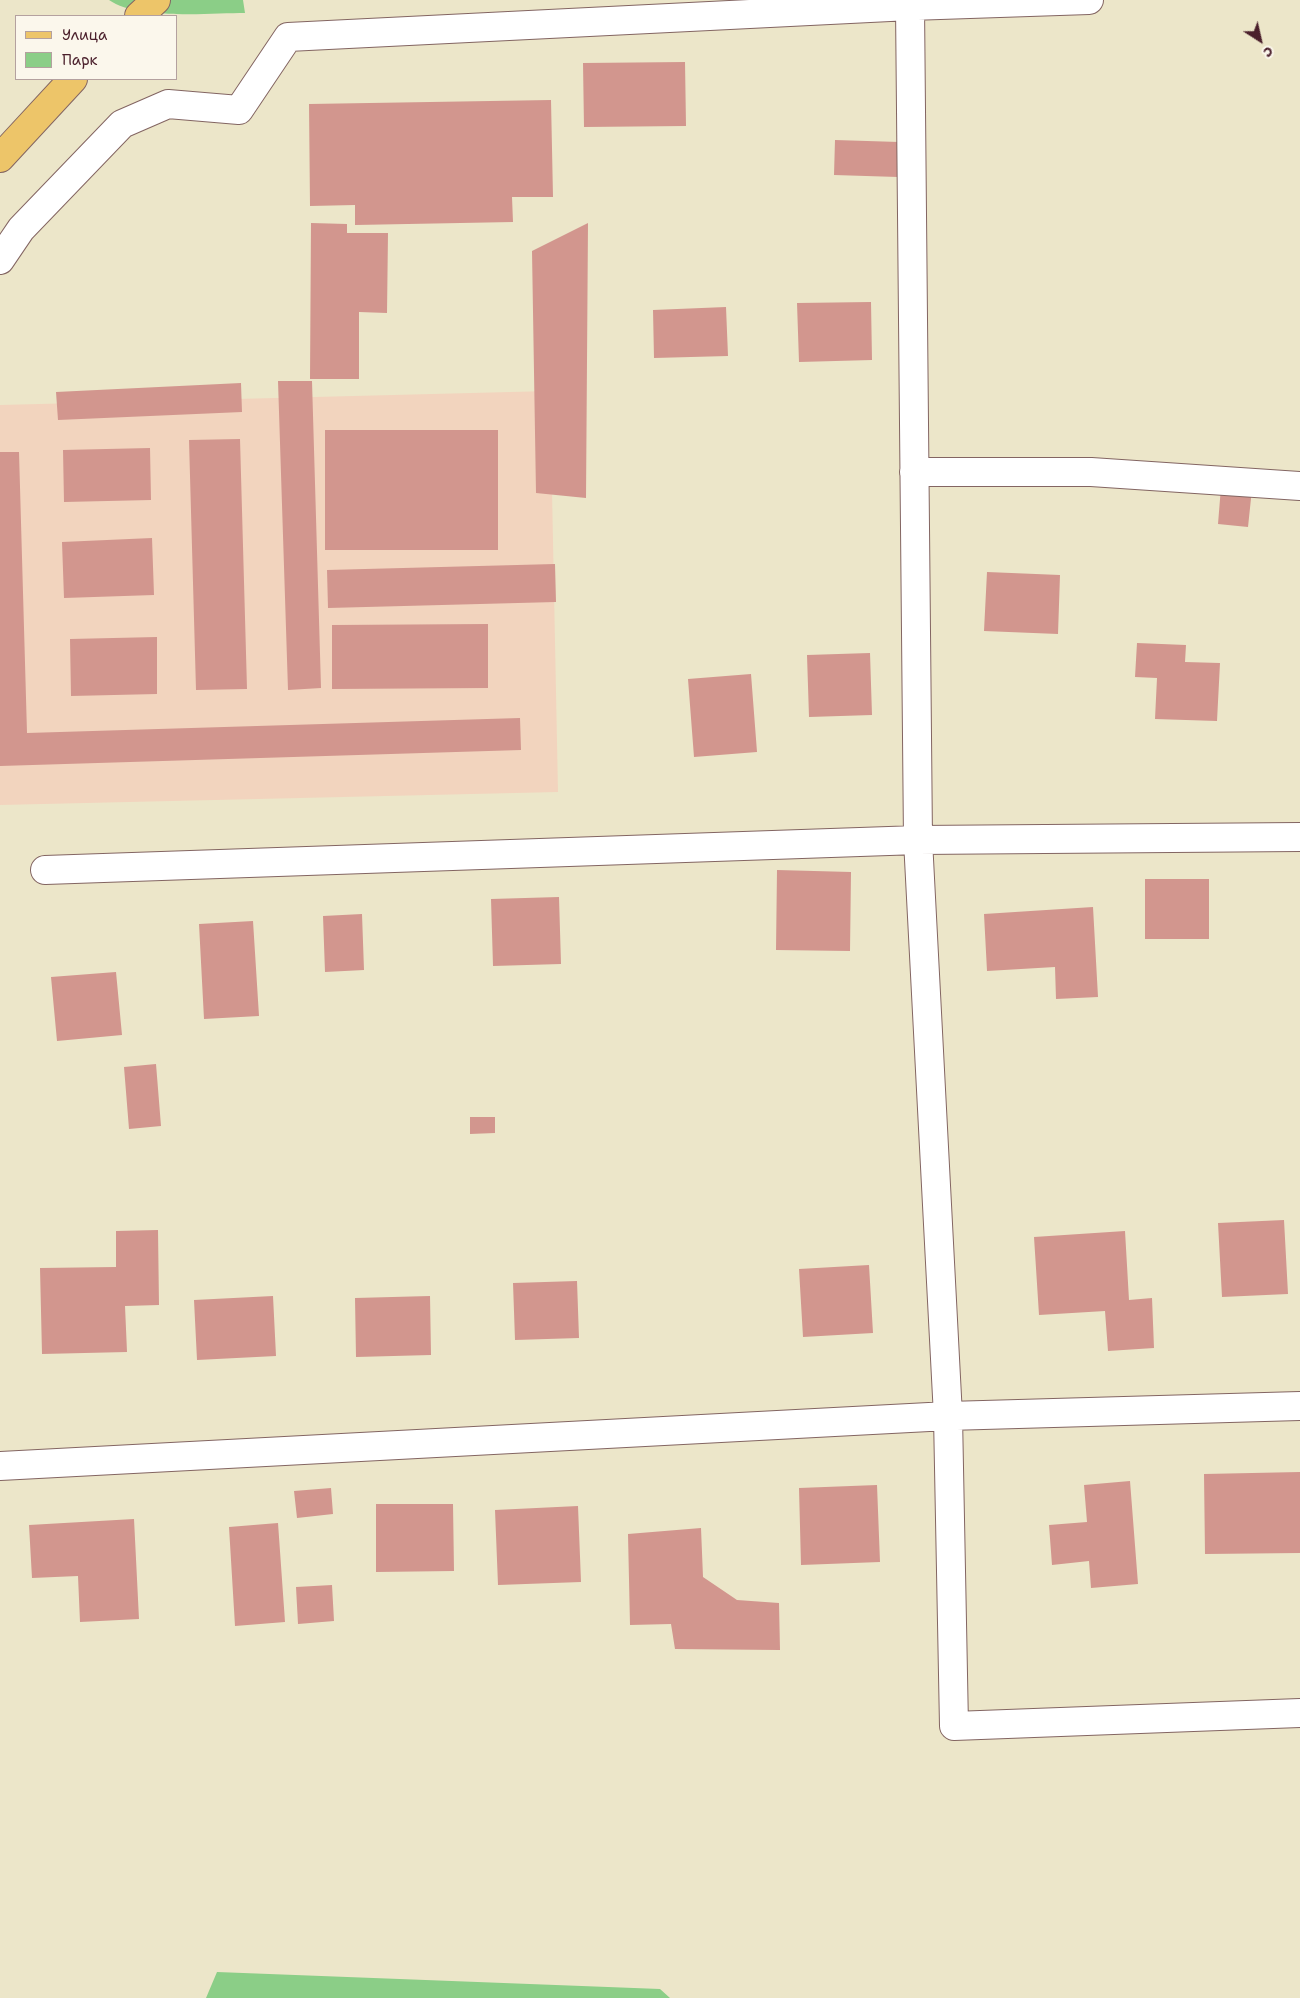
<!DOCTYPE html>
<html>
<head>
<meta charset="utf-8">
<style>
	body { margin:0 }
	#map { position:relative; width:1300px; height:1998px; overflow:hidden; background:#ece6c9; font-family:"Shantell Sans",sans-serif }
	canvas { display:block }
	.legend { position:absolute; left:15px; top:15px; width:162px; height:65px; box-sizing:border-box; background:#fbf7ec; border:1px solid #b4a19f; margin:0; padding:6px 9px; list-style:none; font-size:15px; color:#4a1f2b }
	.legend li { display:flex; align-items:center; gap:10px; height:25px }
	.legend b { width:25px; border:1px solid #b4a19f }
	.north { position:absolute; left:1235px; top:15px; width:50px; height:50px; -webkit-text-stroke:4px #fbf7ec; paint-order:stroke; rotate:145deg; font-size:14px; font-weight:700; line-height:20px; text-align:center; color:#4a1f2b }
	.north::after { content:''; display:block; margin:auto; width:18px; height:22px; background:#4a1f2b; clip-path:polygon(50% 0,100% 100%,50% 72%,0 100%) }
</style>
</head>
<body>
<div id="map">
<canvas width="1300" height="1998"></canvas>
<ul class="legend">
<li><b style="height:6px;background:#edc569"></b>Улица</li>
<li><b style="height:14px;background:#8bce87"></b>Парк</li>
</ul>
<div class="north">С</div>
</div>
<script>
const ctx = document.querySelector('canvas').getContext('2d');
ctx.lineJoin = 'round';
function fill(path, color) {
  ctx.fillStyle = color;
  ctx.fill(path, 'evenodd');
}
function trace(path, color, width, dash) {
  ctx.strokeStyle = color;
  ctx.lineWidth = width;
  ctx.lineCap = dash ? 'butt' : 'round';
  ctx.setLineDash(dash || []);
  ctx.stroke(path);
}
fill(new Path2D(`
	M 550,391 L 558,792 L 0,805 L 0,405 Z`), '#f2d4be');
fill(new Path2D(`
	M 109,0 L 243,0 L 245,13 C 210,13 137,20 109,0 Z
	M 217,1972 L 660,1989 L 670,1998 L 206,1998 Z`), '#8bce87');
fill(new Path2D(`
	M 685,62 L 686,126 L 584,127 L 583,63 Z
	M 551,100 L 553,197 L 512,197 L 513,222 L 355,225 L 355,205 L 310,206 L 309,104 Z
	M 835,140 L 899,142 L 898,177 L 834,175 Z
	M 311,223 L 347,224 L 347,233 L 388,233 L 387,313 L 359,312 L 359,379 L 310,379 Z
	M 588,223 L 586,498 L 536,493 L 532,251 Z
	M 871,302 L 872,360 L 799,362 L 797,303 Z
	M 726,307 L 728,356 L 654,358 L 653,310 Z
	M 278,381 L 312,381 L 321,688 L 288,690 Z
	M 241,383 L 242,412 L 58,420 L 56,392 Z
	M 325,430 L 498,430 L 498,550 L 325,550 Z
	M 240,439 L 247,689 L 196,690 L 189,440 Z
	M 150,448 L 151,500 L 64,502 L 63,450 Z
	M 0,452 L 19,452 L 27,733 L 520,718 L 521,750 L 0,766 Z
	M 1221,487 L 1252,489 L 1248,527 L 1218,524 Z
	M 152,538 L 154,595 L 64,598 L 62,542 Z
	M 555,564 L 556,602 L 328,608 L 327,570 Z
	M 987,572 L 1060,575 L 1058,634 L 984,631 Z
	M 488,624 L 488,688 L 332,689 L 332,625 Z
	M 157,637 L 157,694 L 71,696 L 70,639 Z
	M 1137,643 L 1186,645 L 1185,662 L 1220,663 L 1217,721 L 1155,719 L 1157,678 L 1135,677 Z
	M 870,653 L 872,715 L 809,717 L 807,655 Z
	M 751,674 L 757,752 L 694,757 L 688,679 Z
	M 777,870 L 851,872 L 850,951 L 776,950 Z
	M 1145,879 L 1209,879 L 1209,939 L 1145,939 Z
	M 559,897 L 561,964 L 493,966 L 491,899 Z
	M 1093,907 L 1098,997 L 1056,999 L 1055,967 L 987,971 L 984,914 Z
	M 362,914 L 364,970 L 325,972 L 323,916 Z
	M 253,921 L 259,1016 L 204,1019 L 199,924 Z
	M 116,972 L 122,1035 L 57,1041 L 51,977 Z
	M 156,1064 L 161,1126 L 129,1129 L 124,1067 Z
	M 470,1117 L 495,1117 L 495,1133 L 470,1134 Z
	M 1284,1220 L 1288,1294 L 1222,1297 L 1218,1223 Z
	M 158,1230 L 159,1305 L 125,1306 L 127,1352 L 42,1354 L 40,1268 L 116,1267 L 116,1231 Z
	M 1125,1231 L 1129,1300 L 1152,1298 L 1154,1348 L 1108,1351 L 1105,1311 L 1039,1315 L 1034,1237 Z
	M 869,1265 L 873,1333 L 803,1337 L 799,1269 Z
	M 577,1281 L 579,1338 L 515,1340 L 513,1283 Z
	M 273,1296 L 276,1356 L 197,1360 L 194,1300 Z
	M 430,1296 L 431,1355 L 356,1357 L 355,1298 Z
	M 1300,1472 L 1300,1553 L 1205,1554 L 1204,1474 Z
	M 1130,1481 L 1138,1584 L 1091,1588 L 1089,1561 L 1052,1565 L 1049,1525 L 1087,1522 L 1084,1485 Z
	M 877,1485 L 880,1562 L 801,1565 L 799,1488 Z
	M 331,1488 L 333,1514 L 297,1518 L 294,1491 Z
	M 376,1504 L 453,1504 L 454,1571 L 376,1572 Z
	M 578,1506 L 581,1582 L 498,1585 L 495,1510 Z
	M 134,1519 L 139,1619 L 80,1622 L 78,1576 L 32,1578 L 29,1525 Z
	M 278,1523 L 285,1622 L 235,1626 L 229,1527 Z
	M 701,1528 L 703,1577 L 737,1600 L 779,1603 L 780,1650 L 675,1649 L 671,1624 L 630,1625 L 628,1534 Z
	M 332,1585 L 334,1621 L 298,1624 L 296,1587 Z`), '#d2968e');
const minor = new Path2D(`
	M 910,6 L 918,840 L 948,1416 L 954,1726 L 1300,1713
	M 0,260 L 21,229 L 122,124 L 168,104 L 239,110 L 288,37 L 910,6 L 1089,0
	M 914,472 L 1091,472 L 1300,486
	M 45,870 L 918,840 L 1300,837
	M 0,1466 L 948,1416 L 1300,1406`);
const major = new Path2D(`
	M 139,16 L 156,0
	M 0,158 L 73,79`);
trace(minor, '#836562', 30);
trace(major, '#836562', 30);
trace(minor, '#fff', 28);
trace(major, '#edc569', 28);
</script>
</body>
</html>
